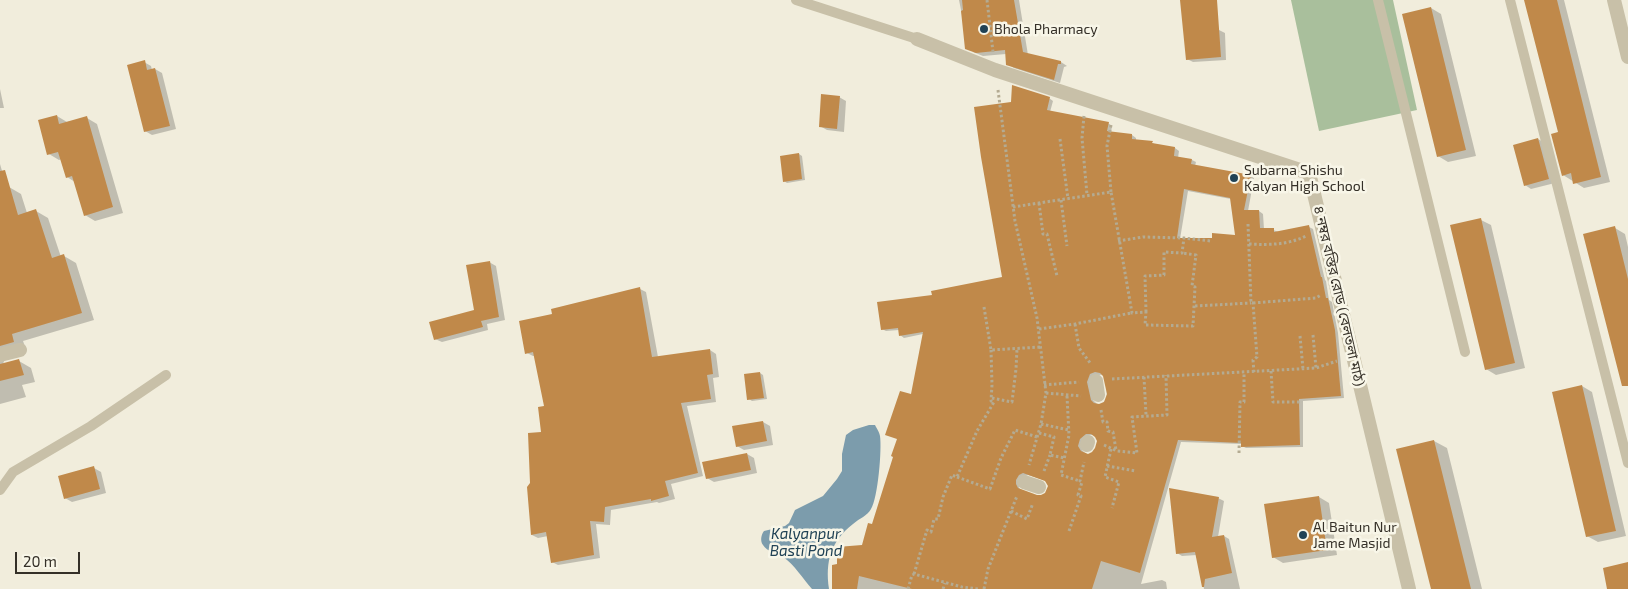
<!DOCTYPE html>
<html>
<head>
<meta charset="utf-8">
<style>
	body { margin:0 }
	#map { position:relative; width:1628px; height:589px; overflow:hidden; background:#f1eddc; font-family:"Exo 2",sans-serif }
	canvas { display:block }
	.scale { position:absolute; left:15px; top:552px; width:65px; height:22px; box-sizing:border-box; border:2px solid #353028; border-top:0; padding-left:6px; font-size:15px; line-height:18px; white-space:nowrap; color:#353028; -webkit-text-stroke:4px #f8f6e8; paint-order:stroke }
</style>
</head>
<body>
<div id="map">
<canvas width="1628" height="589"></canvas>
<div class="scale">20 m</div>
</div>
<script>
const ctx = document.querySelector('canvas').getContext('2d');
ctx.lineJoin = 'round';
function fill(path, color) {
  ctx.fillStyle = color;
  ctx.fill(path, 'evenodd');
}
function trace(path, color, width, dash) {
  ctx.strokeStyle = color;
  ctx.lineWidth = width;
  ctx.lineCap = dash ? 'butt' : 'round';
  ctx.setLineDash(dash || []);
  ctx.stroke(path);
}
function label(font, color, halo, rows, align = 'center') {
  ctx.font = font + ' "Exo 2","Noto Sans Bengali",sans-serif';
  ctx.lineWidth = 5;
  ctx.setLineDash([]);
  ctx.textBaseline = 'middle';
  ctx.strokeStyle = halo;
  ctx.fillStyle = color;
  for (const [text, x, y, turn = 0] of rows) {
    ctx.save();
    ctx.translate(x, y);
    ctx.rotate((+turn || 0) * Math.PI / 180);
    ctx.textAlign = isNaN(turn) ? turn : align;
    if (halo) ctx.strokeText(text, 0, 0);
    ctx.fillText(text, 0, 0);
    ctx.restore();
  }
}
fill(new Path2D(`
	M 1291,0 L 1393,0 L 1417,110 L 1319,131 Z`), '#a9bf9c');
fill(new Path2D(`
	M 869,425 L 875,425 C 877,429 879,431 880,436 C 882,449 878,498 871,509 C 867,516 860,518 853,524 C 831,541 825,561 829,589 L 812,589 C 803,579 794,564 783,557 C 777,553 767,552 763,545 C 760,541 761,535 764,531 L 785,526 L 789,523 L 795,510 L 823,496 L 837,479 L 842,471 L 842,454 L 846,435 L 853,430 Z`), '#7c9cac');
fill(new Path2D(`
	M 959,0 L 1019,0 L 1028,55 L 1061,62 L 1067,66 L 1064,67 L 1060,83 L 1014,68 L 1008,64 L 1006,54 L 983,56 L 973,52 L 964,25 Z
	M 1526,0 L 1564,0 L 1610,182 L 1584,188 L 1563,175 L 1559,133 Z
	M 1431,8 L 1441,14 L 1476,156 L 1448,162 L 1438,156 Z
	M 1219,30 L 1225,33 L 1226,60 L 1193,62 L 1187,59 Z
	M 144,62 L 151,66 L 152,70 L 155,69 L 162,73 L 176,129 L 152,135 L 145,131 Z
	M 0,89 L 4,108 L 0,108 Z
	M 839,97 L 846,101 L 844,132 L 827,130 L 820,126 Z
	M 1049,98 L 1053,101 L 1050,112 L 1108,123 L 1112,126 L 1111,133 L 1132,135 L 1136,138 L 1136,141 L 1152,143 L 1157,145 L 1175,148 L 1179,151 L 1178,158 L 1192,160 L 1196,162 L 1195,166 L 1250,176 L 1254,178 L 1248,211 L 1259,211 L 1263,214 L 1264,229 L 1273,230 L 1279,232 L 1309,227 L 1313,229 L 1325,280 L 1326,281 L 1329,300 L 1332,302 L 1338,333 L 1344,398 L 1303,401 L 1303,447 L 1246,448 L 1242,446 L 1242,444 L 1181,442 L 1141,584 L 1162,580 L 1166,582 L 1167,589 L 834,589 L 838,565 L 863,547 L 873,526 L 912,396 L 923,334 L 904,338 L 900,335 L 899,330 L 886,331 L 882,329 L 933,296 L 1004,278 ZM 1188,191 L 1231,199 L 1237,237 L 1213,239 L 1180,239 ZM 1104,374 L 1106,379 L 1107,399 L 1100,405 L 1097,404 L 1093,400 L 1095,376 ZM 1090,435 L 1094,435 L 1098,439 L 1096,448 L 1090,455 L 1086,454 L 1082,450 L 1083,441 ZM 1028,475 L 1044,480 L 1049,484 L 1048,491 L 1040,497 L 1024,492 L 1019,488 L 1020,481 L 1023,477 Z
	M 57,116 L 67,122 L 87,118 L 97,124 L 123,213 L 95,221 L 85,215 L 75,182 L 67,177 L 62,159 L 59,160 L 49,154 Z
	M 1538,139 L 1545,143 L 1555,183 L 1531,189 L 1525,185 Z
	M 799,154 L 802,156 L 805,180 L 787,183 L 784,181 Z
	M 0,164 L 7,188 L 9,187 L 21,194 L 27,213 L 36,211 L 48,218 L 61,257 L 64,256 L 76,263 L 94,320 L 23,341 L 26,349 L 6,356 L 3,364 L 19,361 L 31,368 L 35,382 L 22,385 L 26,397 L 0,404 Z
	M 1481,220 L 1491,225 L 1525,368 L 1496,375 L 1486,369 Z
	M 1615,228 L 1625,234 L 1628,247 L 1628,382 Z
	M 489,262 L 496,266 L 505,320 L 487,324 L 488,330 L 442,342 L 435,339 L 475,311 Z
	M 640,289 L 646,292 L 658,357 L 710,350 L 716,354 L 719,377 L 713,378 L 716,402 L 687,406 L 703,476 L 671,484 L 675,499 L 659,503 L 657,502 L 611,510 L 610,525 L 596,524 L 600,558 L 558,565 L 552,562 L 548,536 L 538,538 L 532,535 L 532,483 L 542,434 L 546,407 L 535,356 L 533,356 L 527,353 L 554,315 Z
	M 760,373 L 763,375 L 767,399 L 752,401 L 749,399 Z
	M 1582,386 L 1592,392 L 1626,536 L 1598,542 L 1587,536 Z
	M 763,422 L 770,426 L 773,445 L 744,450 L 737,446 Z
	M 1434,441 L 1447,448 L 1482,589 L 1432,589 Z
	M 747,454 L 754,458 L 757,473 L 714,482 L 707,478 Z
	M 94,468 L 101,472 L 106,493 L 72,502 L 65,498 Z
	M 1319,497 L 1329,503 L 1337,555 L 1283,563 L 1273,557 Z
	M 1218,498 L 1224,501 L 1218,537 L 1224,536 L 1229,539 L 1240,589 L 1202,589 L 1204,589 L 1197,555 L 1182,556 L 1177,553 Z`), '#0003');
fill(new Path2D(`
	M 962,0 L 1014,0 L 1023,52 L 1061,61 L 1061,64 L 1058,64 L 1054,80 L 1006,65 L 1005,50 L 976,53 L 965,49 L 961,11 L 963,10 Z
	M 1180,0 L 1217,0 L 1221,57 L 1186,60 Z
	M 1524,0 L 1557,0 L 1601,177 L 1573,184 L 1571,173 L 1562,176 L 1551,134 L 1558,132 Z
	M 1431,7 L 1466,150 L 1437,157 L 1402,14 Z
	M 145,60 L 147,70 L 155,68 L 170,126 L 144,132 L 127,65 Z
	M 1012,85 L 1050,97 L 1047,110 L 1109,122 L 1107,131 L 1132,134 L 1132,139 L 1153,141 L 1152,143 L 1175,147 L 1174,156 L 1192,159 L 1191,164 L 1251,175 L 1244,210 L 1259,210 L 1260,228 L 1274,228 L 1274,232 L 1309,225 L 1321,277 L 1322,277 L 1326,298 L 1328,298 L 1335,330 L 1341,396 L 1299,399 L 1300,445 L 1241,447 L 1241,443 L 1178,440 L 1140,573 L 1101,561 L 1092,589 L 912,589 L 859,576 L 857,589 L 832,589 L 832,565 L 837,564 L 837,547 L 862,545 L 868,523 L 872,524 L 893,457 L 891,456 L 897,439 L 885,435 L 900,391 L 911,394 L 923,332 L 899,336 L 898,328 L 881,330 L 877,302 L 932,295 L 931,291 L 1002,277 L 981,157 L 974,107 L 1011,102 ZM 1184,189 L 1230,198 L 1235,235 L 1212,233 L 1212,238 L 1177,238 ZM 1095,372 L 1100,373 L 1103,376 L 1107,394 L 1104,402 L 1099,404 L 1094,403 L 1091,400 L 1087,382 L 1090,374 ZM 1086,434 L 1091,434 L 1095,437 L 1097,441 L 1095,448 L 1092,452 L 1088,454 L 1081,451 L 1078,446 L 1080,439 ZM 1023,473 L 1045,481 L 1048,486 L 1045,493 L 1041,495 L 1037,495 L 1018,488 L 1016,484 L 1016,480 L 1019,475 Z
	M 821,94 L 840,96 L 837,129 L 819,127 Z
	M 57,115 L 59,124 L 87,116 L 113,207 L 84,216 L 72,176 L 66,178 L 58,152 L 47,155 L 38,120 Z
	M 1538,138 L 1549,179 L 1524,186 L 1513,145 Z
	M 799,153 L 802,179 L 783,182 L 780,156 Z
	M 5,170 L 18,215 L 36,209 L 52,258 L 64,254 L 82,313 L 12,334 L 14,342 L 0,346 L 0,171 Z
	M 1481,218 L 1515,363 L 1485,370 L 1450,225 Z
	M 1615,226 L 1628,279 L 1628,386 L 1622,386 L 1583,234 Z
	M 490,261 L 499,317 L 481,321 L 483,327 L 434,340 L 429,322 L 474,310 L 466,265 Z
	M 640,287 L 652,357 L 710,349 L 713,374 L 707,375 L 711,399 L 681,403 L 698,473 L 665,481 L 669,496 L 651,501 L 651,499 L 605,507 L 604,522 L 590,521 L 594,555 L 551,563 L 546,532 L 531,535 L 527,487 L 530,483 L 528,433 L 541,432 L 538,407 L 544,406 L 533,352 L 525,354 L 519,321 L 552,314 L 551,309 Z
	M 19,359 L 24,375 L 0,381 L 0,364 Z
	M 760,372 L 764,398 L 747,400 L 744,374 Z
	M 1582,385 L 1616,531 L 1586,537 L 1552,392 Z
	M 763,421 L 767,441 L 736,447 L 732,426 Z
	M 1434,440 L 1471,589 L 1431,589 L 1396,449 Z
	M 747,453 L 751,470 L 706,479 L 702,462 Z
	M 94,466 L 100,489 L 64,499 L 58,476 Z
	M 1169,488 L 1219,497 L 1212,537 L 1224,535 L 1232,573 L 1205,579 L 1204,587 L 1202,587 L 1195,552 L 1176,554 Z
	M 1319,496 L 1327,550 L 1272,558 L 1264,504 Z
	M 1628,562 L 1628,589 L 1607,589 L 1603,568 Z`), '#c0894a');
trace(new Path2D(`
	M 987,0 L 993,52
	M 998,90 L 1015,221 L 1037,318 L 1046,393 L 1041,424 L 1029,465
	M 1084,116 L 1082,138 L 1087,195
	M 1111,125 L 1107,146 L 1111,192
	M 1060,139 L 1068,199
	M 1061,200 L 1067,246
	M 1039,203 L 1043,234 L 1047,234 L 1057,276
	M 1013,207 L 1111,192 L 1132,313 L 1146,312 L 1145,325 L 1193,326 L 1195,287 L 1192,286 L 1196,255 L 1182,253
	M 1248,224 L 1251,303 L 1253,303 L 1257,357 L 1253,360 L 1254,372
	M 1118,241 L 1143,237 L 1184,238 L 1211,241
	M 1249,244 C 1270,245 1287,245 1306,236
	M 1253,303 L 1316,298 L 1321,295
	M 1195,306 L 1251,303
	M 984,307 L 991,350 L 1041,347
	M 1146,312 L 1145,276 L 1164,275 L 1164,252 L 1182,253 L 1184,238
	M 1075,324 L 1079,348 L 1091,364
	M 1039,329 L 1075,324 L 1131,313
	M 1313,335 L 1316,368
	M 1300,336 L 1303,369
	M 1271,371 L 1273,402 L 1302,402
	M 1144,377 L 1146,415
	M 1112,379 L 1316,368 L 1337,361
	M 1044,385 L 1079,382
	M 1046,393 L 1081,396
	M 1067,396 L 1069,435 L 1061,475 L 1080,481
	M 992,398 L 1012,402 L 1016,369 L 1017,349
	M 1101,410 L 1103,422 L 1107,422 L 1108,431 L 1113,432 L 1116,450
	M 1041,424 L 1069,430
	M 1039,433 L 1054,437 L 1050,455 L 1064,458
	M 1104,445 L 1117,451 L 1137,453 L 1132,417 L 1167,415 L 1166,375
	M 1111,449 L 1105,477 L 1119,482 L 1112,508
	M 1239,453 L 1240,402 L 1244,402 L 1244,372
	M 1107,466 L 1136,471
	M 1044,471 L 1050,455
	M 957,477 L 990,489 L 1001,458 L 1015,430 L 1037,437
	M 1011,511 L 1027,519 L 1033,503
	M 1069,531 L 1081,496 L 1078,495 L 1082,482 L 1080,481 L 1084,462
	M 914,574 L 927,530 L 931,532 L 934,519 L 938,519 L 943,497 L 952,475 L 957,477 L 977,431 L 994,402 L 991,401 L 992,385 L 991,350
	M 908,589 L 912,575 L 914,574 L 962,587 L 978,589
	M 943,589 L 945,583
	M 984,589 L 988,569 L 1017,496`), '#b4ab92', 3, [2.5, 2.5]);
trace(new Path2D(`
	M 796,0 L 917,39
	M 1378,0 L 1465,352
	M 1510,0 L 1628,463
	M 0,490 L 13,472 L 91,426 L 166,375`), '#c8c0a8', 10);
trace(new Path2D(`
	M 1614,0 L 1628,57
	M 917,39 L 995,70 L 1309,173 L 1409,589
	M 0,355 L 20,350
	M 1096,381 L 1098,395
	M 1087,445 L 1088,442
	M 1024,482 L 1039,487`), '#c8c0a8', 14);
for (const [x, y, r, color] of [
	[984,29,5,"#204255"],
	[1234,178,5,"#204255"],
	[1303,535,5,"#204255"]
]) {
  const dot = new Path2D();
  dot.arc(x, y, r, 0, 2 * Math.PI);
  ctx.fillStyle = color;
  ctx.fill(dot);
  trace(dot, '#f8f6e8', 2);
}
label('14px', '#353028', '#f8f6e8', [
	["Bhola Pharmacy",994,29],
	["Subarna Shishu",1244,170],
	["Kalyan High School",1244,186],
	["Al Baitun Nur",1313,527],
	["Jame Masjid",1313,543]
], 'left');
label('14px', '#353028', '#f8f6e8', [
	["৪ নম্বর বস্তির রোড (বেলতলা মাঠ)",1339,296,77]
]);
label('italic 15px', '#204255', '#f8f6e8', [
	["Kalyanpur",806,534],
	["Basti Pond",806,551]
]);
</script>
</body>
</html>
